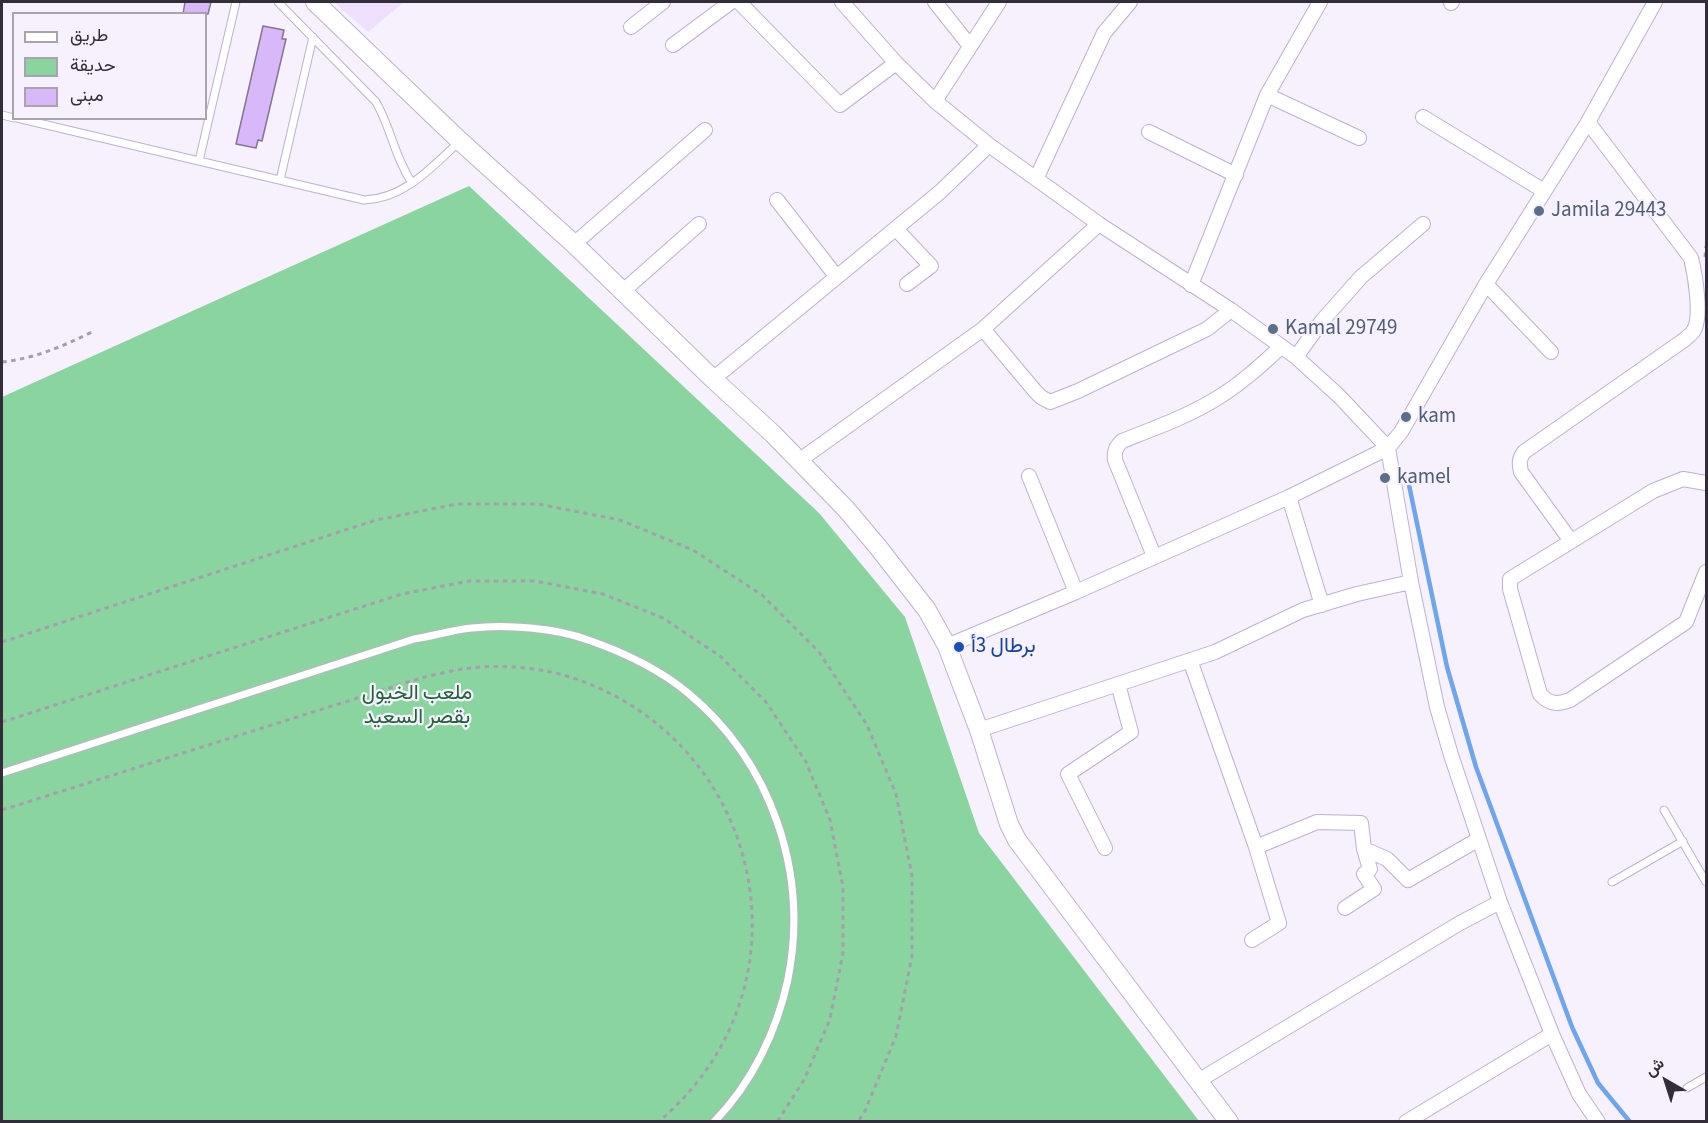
<!DOCTYPE html>
<html>
<head>
<meta charset="utf-8">
<style>
	body { margin:0 }
	#map { position:relative; width:1708px; height:1123px; overflow:hidden; background:#f6f1fd; font-family:"Source Sans 3",Vazirmatn,sans-serif }
	canvas { display:block }
	.frame { position:absolute; inset:0; border:3px solid #322d38; pointer-events:none }
	.legend { position:absolute; left:12px; top:12px; width:195px; height:108px; box-sizing:border-box; background:#f6f1fd; border:2px solid #a8a3ae; margin:0; padding:8px 10px; list-style:none; font-size:18px; color:#322d38 }
	.legend li { display:flex; align-items:center; gap:12px; height:30px }
	.legend b { width:30px; border:2px solid #a8a3ae }
	.north { position:absolute; left:1636px; top:1051px; width:60px; height:60px; -webkit-text-stroke:4px #f6f1fd; paint-order:stroke; rotate:321deg; font-size:16px; font-weight:700; line-height:24px; text-align:center; color:#322d38 }
	.north::after { content:''; display:block; margin:auto; width:21px; height:27px; background:#322d38; clip-path:polygon(50% 0,100% 100%,50% 72%,0 100%) }
</style>
</head>
<body>
<div id="map">
<canvas width="1708" height="1123"></canvas>
<div class="frame"></div>
<ul class="legend">
<li><b style="height:8px;background:#fff"></b>طريق</li>
<li><b style="height:16px;background:#8ad49f"></b>حديقة</li>
<li><b style="height:16px;background:#d8b8f9"></b>مبنى</li>
</ul>
<div class="north">ش</div>
</div>
<script>
const ctx = document.querySelector('canvas').getContext('2d');
ctx.lineJoin = 'round';
function fill(path, color) {
  ctx.fillStyle = color;
  ctx.fill(path, 'evenodd');
}
function trace(path, color, width, dash) {
  ctx.strokeStyle = color;
  ctx.lineWidth = width;
  ctx.lineCap = dash ? 'butt' : 'round';
  ctx.setLineDash(dash || []);
  ctx.stroke(path);
}
function label(font, color, halo, rows, align = 'center') {
  ctx.font = font + ' "Source Sans 3",Vazirmatn,sans-serif';
  ctx.lineWidth = 4.5;
  ctx.setLineDash([]);
  ctx.textBaseline = 'middle';
  ctx.strokeStyle = halo;
  ctx.fillStyle = color;
  for (const [text, x, y, turn = 0] of rows) {
    ctx.save();
    ctx.translate(x, y);
    ctx.rotate((+turn || 0) * Math.PI / 180);
    ctx.textAlign = isNaN(turn) ? turn : align;
    if (halo) ctx.strokeText(text, 0, 0);
    ctx.fillText(text, 0, 0);
    ctx.restore();
  }
}
fill(new Path2D(`
	M 334,2 L 404,2 L 368,32 Z`), '#eee0fd');
fill(new Path2D(`
	M 469,186 L 819,513 L 905,617 L 979,833 L 1199,1121 L 2,1121 L 2,397 Z`), '#8ad49f');
trace(new Path2D(`
	M 1409,485 L 1447,667 L 1476,767 L 1572,1027 L 1598,1083 L 1630,1122`), '#6da6ed', 4.5);
const building = new Path2D(`
	M 185,2 L 211,2 L 208,14 L 183,14 Z
	M 263,26 L 284,30 L 282,39 L 286,39 L 262,141 L 258,140 L 256,148 L 236,144 Z`);
fill(building, '#d8b8f9');
trace(building, '#837690', 1.5);
const lane = new Path2D(`
	M 278,2 L 376,102 C 391,128 395,158 412,183
	M 2,115 L 14,118
	M 17,118 L 364,200 C 404,199 432,167 459,142
	M 199,161 L 236,2
	M 280,180 L 313,37
	M 2,773 L 414,639 C 433,636 452,630 472,628 C 506,624 556,628 588,640 C 623,652 659,669 688,693 C 772,763 809,873 788,979 C 777,1031 752,1083 714,1122
	M 1664,810 L 1706,882
	M 1612,882 L 1683,841
	M 1687,1088 L 1706,1077`);
const street = new Path2D(`
	M 739,2 L 840,105 L 896,63
	M 842,2 L 896,63 L 935,101 L 989,145 L 1099,224 L 1231,310 L 1296,357 L 1339,396 L 1388,448 L 1411,582 L 1437,707 L 1451,755 L 1500,902 L 1552,1034 L 1579,1094 L 1598,1122
	M 935,2 L 970,46
	M 1451,3 L 1452,2
	M 631,27 L 663,2
	M 673,45 L 731,2
	M 1267,95 L 1359,138
	M 935,101 L 999,2
	M 1423,117 L 1544,191
	M 1149,132 L 1236,175
	M 1036,179 L 1104,33 L 1130,2
	M 777,200 L 836,276
	M 896,229 L 931,266 L 907,284
	M 574,244 L 705,130
	M 1486,284 L 1551,352
	M 1191,285 L 1267,95 L 1320,2
	M 622,292 L 699,224
	M 983,329 L 1035,391 L 1041,397 L 1050,402 L 1078,391 L 1207,329 L 1231,310
	M 1296,357 L 1322,321 L 1361,277 L 1423,224
	M 713,379 L 940,192 L 989,145
	M 800,460 L 983,329 L 1099,224
	M 1029,476 L 1076,592
	M 1706,483 L 1683,479 L 1653,491 L 1510,579 L 1510,589 L 1540,694 C 1549,704 1557,705 1570,700 L 1686,622 L 1706,572
	M 1289,497 L 1322,605
	M 1571,541 L 1521,472 C 1519,463 1519,459 1524,452 L 1684,340 C 1687,337 1692,334 1694,330 C 1702,316 1695,274 1691,258 L 1588,122
	M 1154,556 L 1115,460 C 1114,451 1116,447 1122,441 C 1155,428 1189,416 1219,397 C 1242,383 1261,365 1281,347
	M 947,646 L 1076,592 L 1289,497 L 1388,448 L 1401,432 L 1486,284 L 1588,122 L 1655,2
	M 1190,660 L 1256,847 L 1279,923 L 1252,940
	M 979,730 L 1215,652 L 1303,610 L 1357,594 L 1411,582
	M 1256,847 L 1317,822 L 1361,823 L 1364,849
	M 1105,848 L 1068,774 L 1131,732 L 1118,684
	M 1345,908 L 1374,889 L 1364,874 L 1370,869 L 1364,849 L 1387,859 L 1408,880 L 1479,839
	M 1198,1081 L 1460,923 L 1500,902
	M 1406,1122 L 1552,1034`);
const secondary = new Path2D(`
	M 315,2 L 460,141 L 574,244 L 713,379 L 773,434 L 846,509 L 878,547 L 927,610 L 947,646 L 979,730 L 1009,824 L 1017,840 L 1229,1122`);
trace(lane, '#bfb1ce', 9);
trace(street, '#bfb1ce', 16);
trace(secondary, '#bfb1ce', 20);
trace(new Path2D(`
	M 1705,257 L 1706,246
	M 2,362 C 36,358 61,347 92,332
	M 2,642 L 376,520 L 457,504 L 538,504 L 620,520 L 693,550 L 762,595 L 819,652 L 867,725 L 896,794 L 912,876 L 912,956 L 896,1036 L 865,1111 L 858,1122
	M 2,722 L 402,594 L 469,581 L 535,581 L 603,594 L 663,618 L 720,656 L 766,702 L 806,762 L 830,820 L 843,887 L 843,953 L 830,1019 L 804,1080 L 777,1122
	M 2,810 L 421,678 C 437,674 454,670 470,668 C 501,664 544,668 573,678 C 767,743 816,991 658,1122`), '#a49fab', 3, [4.5, 4.5]);
trace(lane, '#fff', 7);
trace(street, '#fff', 14);
trace(secondary, '#fff', 18);
for (const [x, y, r, color] of [
	[1539,211,6,"#5c6f8a"],
	[1273,329,6,"#5c6f8a"],
	[1406,417,6,"#5c6f8a"],
	[1385,478,6,"#5c6f8a"],
	[959,647,6,"#1a4fb4"]
]) {
  const dot = new Path2D();
  dot.arc(x, y, r, 0, 2 * Math.PI);
  ctx.fillStyle = color;
  ctx.fill(dot);
  trace(dot, '#f6f1fd', 2);
}
label('21px', '#4e5e75', '#f6f1fd', [
	["Jamila 29443",1551,211],
	["Kamal 29749",1285,329],
	["kam",1418,417],
	["kamel",1397,478]
], 'left');
label('21px', '#164399', '#f6f1fd', [
	["برطال 3أ",971,647]
], 'left');
label('21px', '#25623b', '#f6f1fd', [
	["ملعب الخيول",417,694],
	["بقصر السعيد",417,718]
]);
</script>
</body>
</html>
